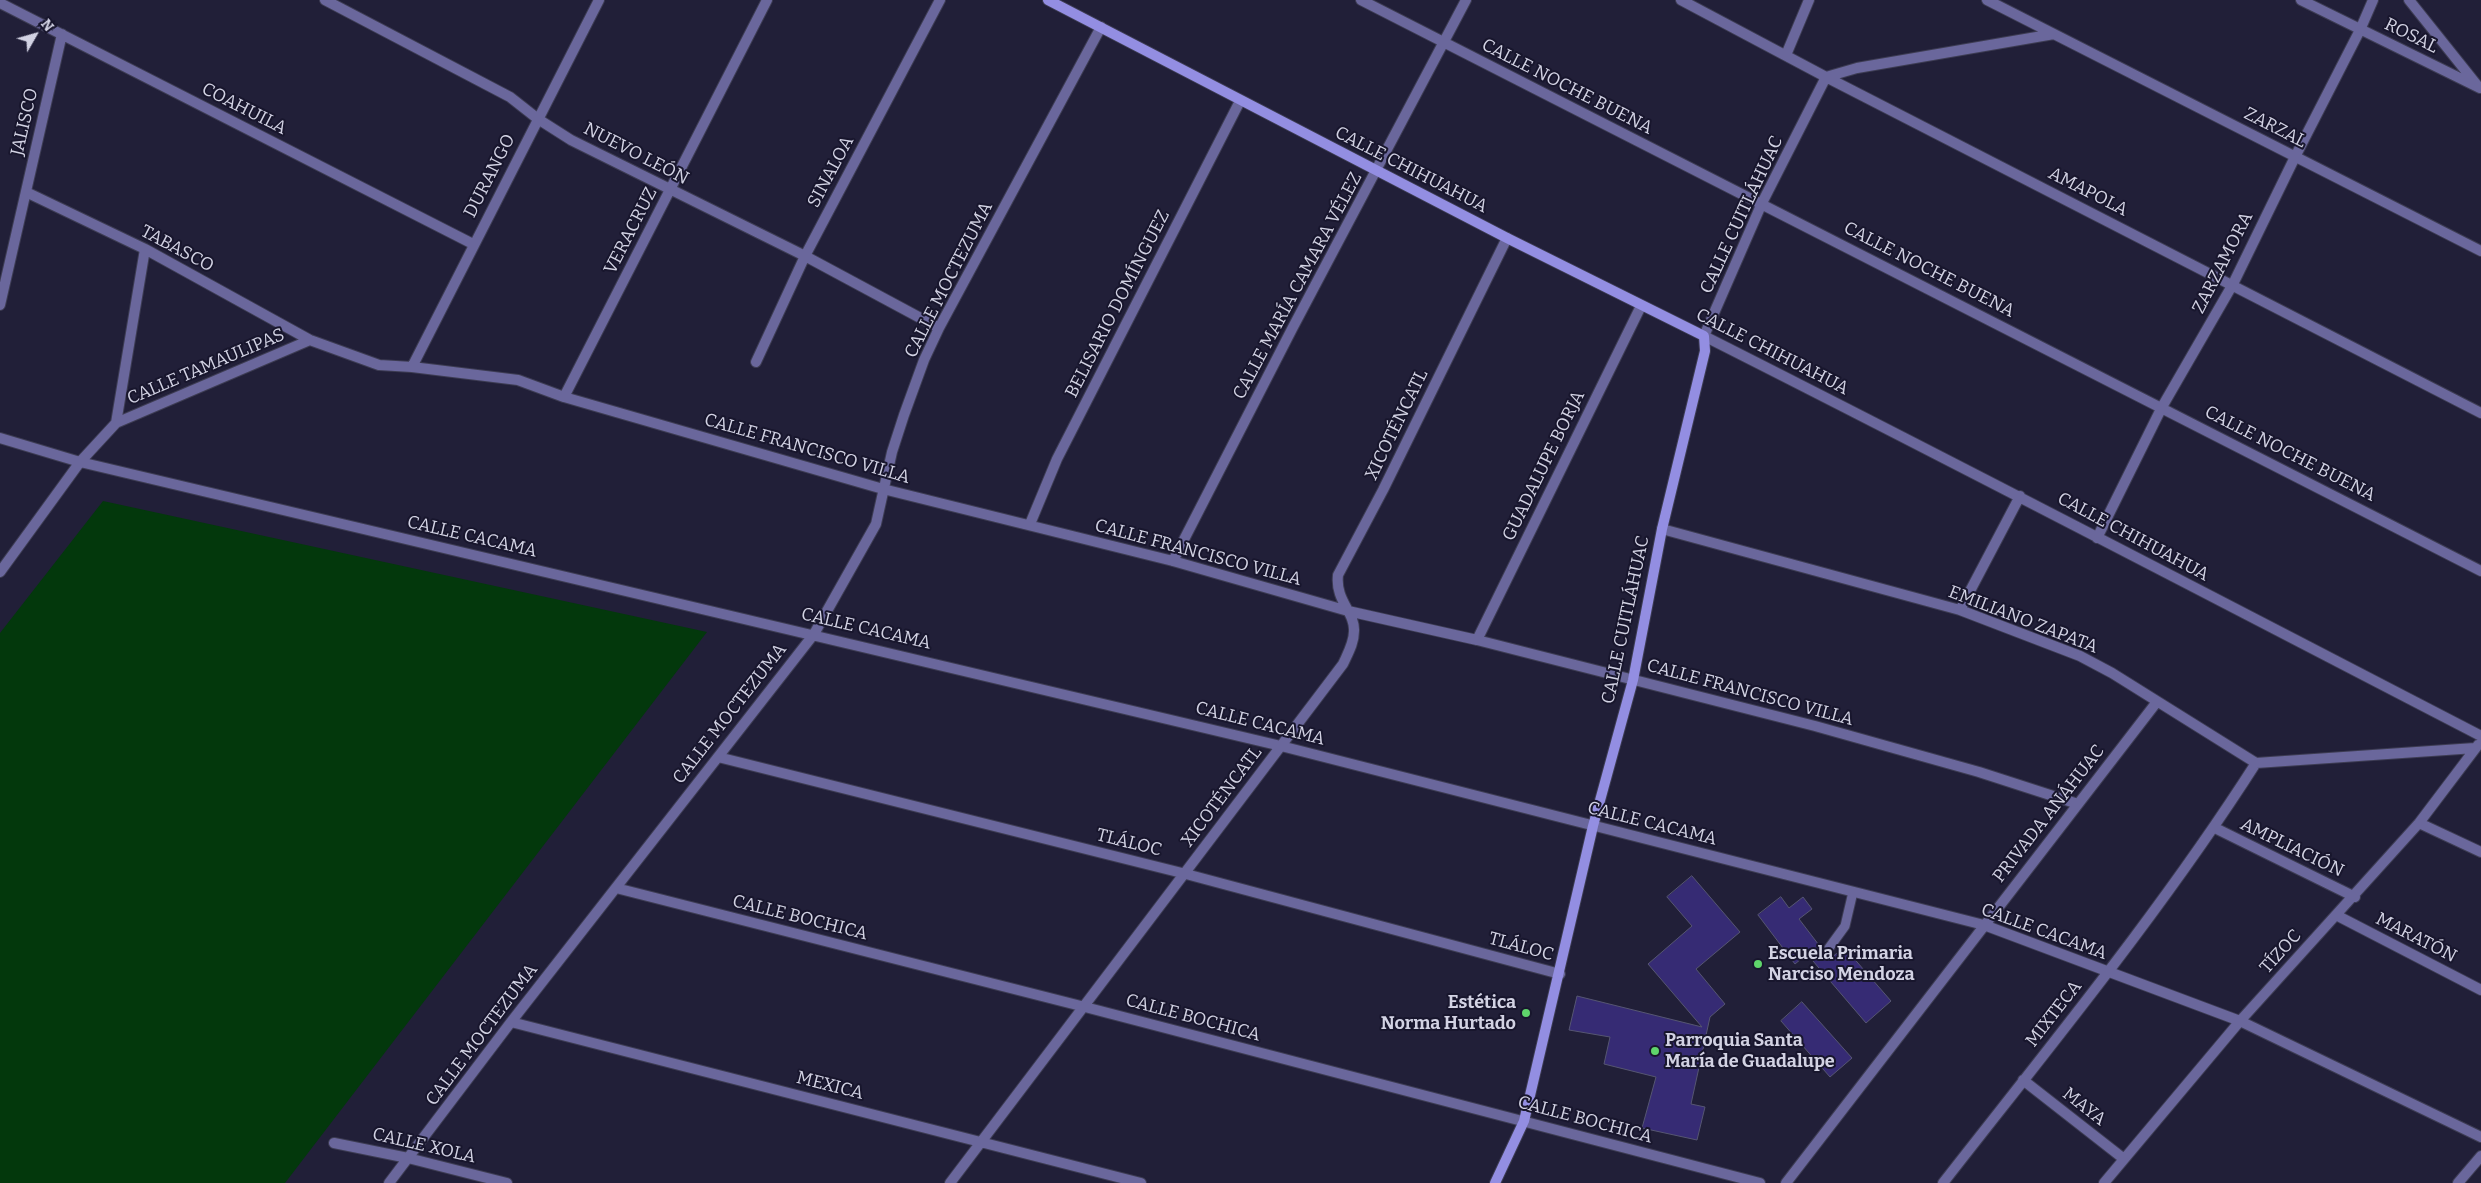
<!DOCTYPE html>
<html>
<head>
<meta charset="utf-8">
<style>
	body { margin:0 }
	#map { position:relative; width:2481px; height:1183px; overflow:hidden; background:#211f38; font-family:Bitter,serif }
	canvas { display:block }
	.north { position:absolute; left:10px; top:10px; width:50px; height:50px; -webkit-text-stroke:4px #18162d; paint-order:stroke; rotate:52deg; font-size:14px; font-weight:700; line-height:20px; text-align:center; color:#d2d2e3 }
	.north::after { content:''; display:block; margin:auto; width:18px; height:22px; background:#d2d2e3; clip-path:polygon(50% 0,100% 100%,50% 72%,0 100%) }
</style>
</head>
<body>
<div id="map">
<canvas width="2481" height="1183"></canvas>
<div class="north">N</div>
</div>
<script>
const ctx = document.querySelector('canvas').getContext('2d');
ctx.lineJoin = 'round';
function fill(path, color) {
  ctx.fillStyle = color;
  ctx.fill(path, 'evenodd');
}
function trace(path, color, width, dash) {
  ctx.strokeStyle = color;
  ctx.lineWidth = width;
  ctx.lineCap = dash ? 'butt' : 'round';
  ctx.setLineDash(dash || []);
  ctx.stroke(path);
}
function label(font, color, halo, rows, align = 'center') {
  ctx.font = font + ' Bitter,serif';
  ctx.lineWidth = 4;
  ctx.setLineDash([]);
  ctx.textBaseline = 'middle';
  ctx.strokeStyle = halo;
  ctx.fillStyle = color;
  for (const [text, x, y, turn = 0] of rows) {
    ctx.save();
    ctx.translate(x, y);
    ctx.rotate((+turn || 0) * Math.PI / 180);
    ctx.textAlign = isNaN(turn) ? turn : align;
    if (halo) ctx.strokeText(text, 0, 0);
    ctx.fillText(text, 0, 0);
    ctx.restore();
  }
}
fill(new Path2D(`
	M 103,501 L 707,632 L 285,1183 L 0,1183 L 0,633 Z`), '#03380c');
const building = new Path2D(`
	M 1692,876 L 1740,932 L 1696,969 L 1725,1004 L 1710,1017 L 1691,1104 L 1705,1107 L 1697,1140 L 1642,1128 L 1656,1077 L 1604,1064 L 1610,1037 L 1569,1030 L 1577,996 L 1702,1027 L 1648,964 L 1692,926 L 1667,897 Z
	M 1781,897 L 1789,908 L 1803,897 L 1812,909 L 1799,919 L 1825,953 L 1830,959 L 1844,947 L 1891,1001 L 1866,1023 L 1807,954 L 1795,964 L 1758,915 Z
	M 1802,1002 L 1852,1058 L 1830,1077 L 1781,1021 Z`);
fill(building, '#362b74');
trace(building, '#565672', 1);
const lane = new Path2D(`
	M 1829,948 L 1845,926 L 1853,892`);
const street = new Path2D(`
	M 325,0 L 510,97 L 538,119 L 571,140 L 805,256 L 939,328
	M 1361,0 L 2481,571
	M 1681,0 L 1826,77 L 2481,413
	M 1987,0 L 2481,251
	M 2301,0 L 2480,88 L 2481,87
	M 2409,0 L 2477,85
	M 0,3 L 473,244
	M 2054,34 L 1857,68 L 1826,77 L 1762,203 L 1704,336 C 1964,467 2222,602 2481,736
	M 1786,55 L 1809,0
	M 26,192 L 145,249 L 310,340 L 379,365 L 412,367 L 518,380 L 564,397 L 883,489 L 1173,561 L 1348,611 L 1477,640 L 1815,726 L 1979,772 L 2078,804
	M 0,305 L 62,34
	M 756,362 L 805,256 L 940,0
	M 412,367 L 599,0
	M 564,397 L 767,0
	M 116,423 L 310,340
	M 0,438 L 80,462 L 1281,746 L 1984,925 L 2240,1021 L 2481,1137
	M 1030,524 L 1057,459 L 1240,101
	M 1662,529 L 1960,610 L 2080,656 L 2112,673 L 2256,763 L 2475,748
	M 2097,538 L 2162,407 L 2233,284 L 2295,157 L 2360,30 L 2373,0
	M 1173,561 L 1292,329 L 1466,0
	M 0,572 L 80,462 L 116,423 L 145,249
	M 1960,610 L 2020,496
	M 1477,640 L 1641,306
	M 718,757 L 1186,874 L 1560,974
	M 2419,823 L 2481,852
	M 2215,828 L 2355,897
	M 616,888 L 1085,1007 L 1760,1183
	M 2336,915 L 2481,990
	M 511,1022 L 1141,1183
	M 2023,1080 L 2124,1159
	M 334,1143 L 408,1158 L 507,1183
	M 389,1183 L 511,1022 L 814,634 L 876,524 L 892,452 L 904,415 L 924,360 L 939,328 L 1101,27
	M 950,1183 L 1343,664 C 1348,653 1354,643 1354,631 C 1355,612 1335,601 1338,575 L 1383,490 L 1507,238
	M 1786,1183 L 2156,703
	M 1943,1183 C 2050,1046 2162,910 2256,763
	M 2104,1183 L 2240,1021 L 2419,823 L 2478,745
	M 2458,1183 L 2481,1156`);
const secondary = new Path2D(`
	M 1048,0 L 1507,238 L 1704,336 L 1705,351 L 1662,529 L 1633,680 L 1593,826 L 1524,1121 L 1495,1183`);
trace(lane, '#3d3c53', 11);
trace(street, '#3d3c53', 12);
trace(secondary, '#3d3c53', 12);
trace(lane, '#6a679c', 9);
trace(street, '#6a679c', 10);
trace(secondary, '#938ee2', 10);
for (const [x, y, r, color] of [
	[1758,964,5,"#5fd56b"],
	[1526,1013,5,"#5fd56b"],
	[1655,1051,5,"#5fd56b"]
]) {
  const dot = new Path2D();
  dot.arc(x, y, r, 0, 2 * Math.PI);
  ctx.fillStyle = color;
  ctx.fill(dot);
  trace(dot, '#18162d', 2);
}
label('18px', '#d2d2e3', '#18162d', [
	["ROSAL",2411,36,26],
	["CALLE NOCHE BUENA",1567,87,27],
	["COAHUILA",244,109,27],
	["JALISCO",25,122,-77],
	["ZARZAL",2275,128,27],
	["NUEVO LEÓN",636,154,27],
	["CALLE CHIHUAHUA",1411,170,27],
	["SINALOA",831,172,-62],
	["DURANGO",490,176,-63],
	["AMAPOLA",2088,192,27],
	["CALLE CUITLÁHUAC",1742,215,-65],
	["VERACRUZ",631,231,-63],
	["TABASCO",177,249,28],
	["ZARZAMORA",2223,263,-63],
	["CALLE NOCHE BUENA",1929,270,27],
	["CALLE MOCTEZUMA",949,280,-63],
	["CALLE MARÍA CAMARA VÉLEZ",1298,286,-62],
	["BELISARIO DOMÍNGUEZ",1118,304,-63],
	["CALLE CHIHUAHUA",1772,352,27],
	["CALLE TAMAULIPAS",206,367,-23],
	["XICOTÉNCATL",1397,425,-64],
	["CALLE FRANCISCO VILLA",807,449,16],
	["CALLE NOCHE BUENA",2290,454,27],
	["GUADALUPE BORJA",1544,466,-64],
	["CALLE CACAMA",472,537,13],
	["CALLE CHIHUAHUA",2133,537,28],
	["CALLE FRANCISCO VILLA",1198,553,15],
	["CALLE CUITLÁHUAC",1626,620,-78],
	["EMILIANO ZAPATA",2023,620,21],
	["CALLE CACAMA",866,629,13],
	["CALLE FRANCISCO VILLA",1750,693,15],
	["CALLE MOCTEZUMA",730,714,-52],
	["CALLE CACAMA",1260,724,14],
	["XICOTÉNCATL",1222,797,-53],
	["PRIVADA ANÁHUAC",2049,814,-52],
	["CALLE CACAMA",1652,824,14],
	["TLÁLOC",1129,843,14],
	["AMPLIACIÓN",2292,848,26],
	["CALLE BOCHICA",800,918,14],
	["CALLE CACAMA",2044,932,20],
	["MARATÓN",2416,938,27],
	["TLÁLOC",1521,947,15],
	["TÍZOC",2281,952,-48],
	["MIXTECA",2054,1014,-52],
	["CALLE BOCHICA",1193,1018,15],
	["CALLE MOCTEZUMA",482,1035,-53],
	["MEXICA",830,1086,14],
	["MAYA",2084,1107,38],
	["CALLE BOCHICA",1585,1120,15],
	["CALLE XOLA",424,1146,13]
]);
label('bold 18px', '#d2d2e3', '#18162d', [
	["Escuela Primaria",1768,954],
	["Narciso Mendoza",1768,975],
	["Estética",1516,1003,"right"],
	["Norma Hurtado",1516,1024,"right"],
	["Parroquia Santa",1665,1041],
	["María de Guadalupe",1665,1062]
], 'left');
</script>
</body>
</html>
